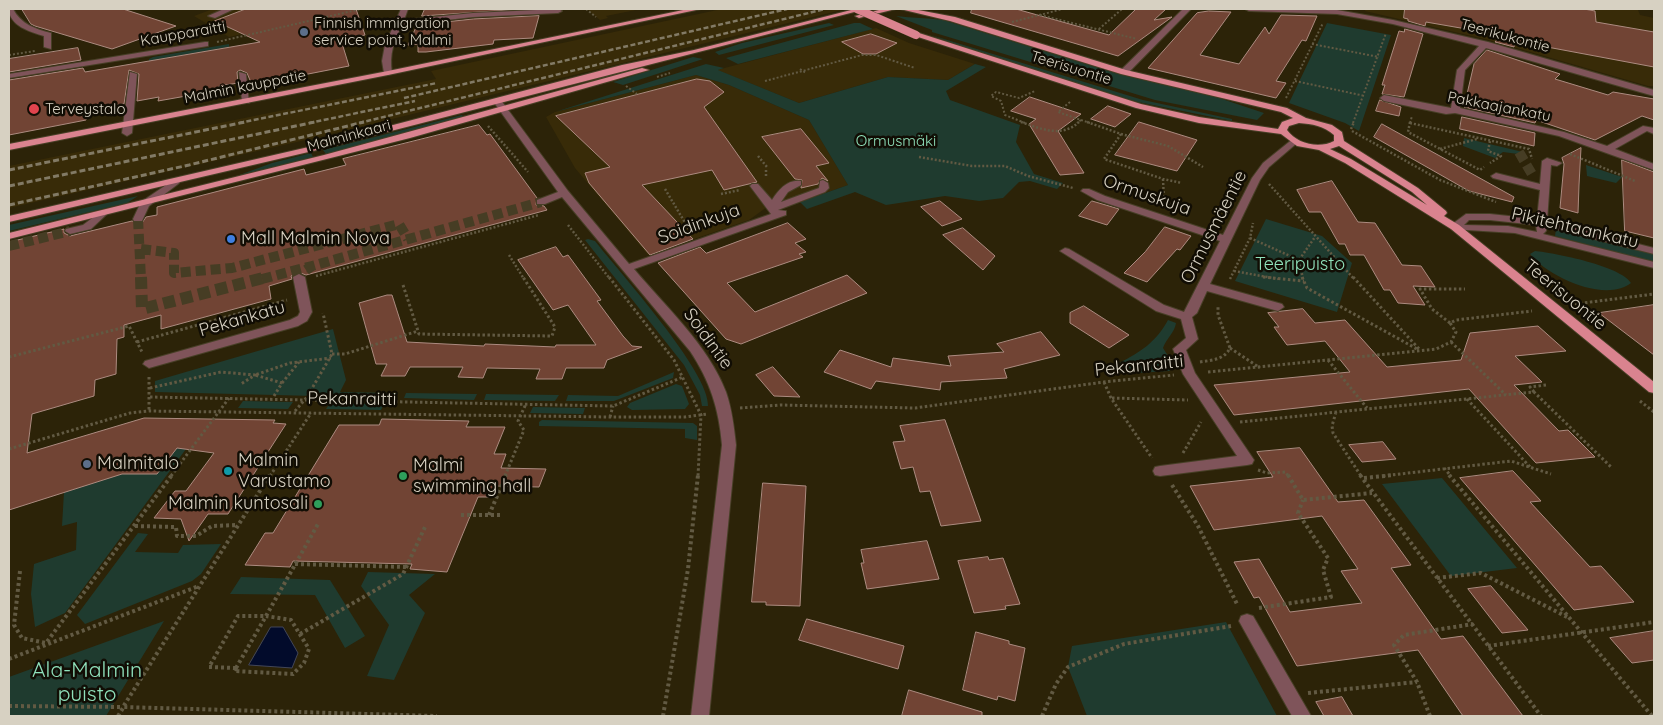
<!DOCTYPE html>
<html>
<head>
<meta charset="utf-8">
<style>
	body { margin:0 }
	#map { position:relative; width:1663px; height:725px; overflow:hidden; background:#2c2308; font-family:Quicksand,sans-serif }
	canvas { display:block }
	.frame { position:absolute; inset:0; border:10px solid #d7d1c2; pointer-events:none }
</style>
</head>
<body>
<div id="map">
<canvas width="1663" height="725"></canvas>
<div class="frame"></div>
</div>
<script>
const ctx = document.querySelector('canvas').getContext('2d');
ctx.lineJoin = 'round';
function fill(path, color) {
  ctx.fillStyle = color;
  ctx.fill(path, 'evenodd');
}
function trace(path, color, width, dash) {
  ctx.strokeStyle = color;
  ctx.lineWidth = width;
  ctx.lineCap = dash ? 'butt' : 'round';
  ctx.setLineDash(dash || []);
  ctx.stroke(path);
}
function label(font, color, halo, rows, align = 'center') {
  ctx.font = font + ' Quicksand,sans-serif';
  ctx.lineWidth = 5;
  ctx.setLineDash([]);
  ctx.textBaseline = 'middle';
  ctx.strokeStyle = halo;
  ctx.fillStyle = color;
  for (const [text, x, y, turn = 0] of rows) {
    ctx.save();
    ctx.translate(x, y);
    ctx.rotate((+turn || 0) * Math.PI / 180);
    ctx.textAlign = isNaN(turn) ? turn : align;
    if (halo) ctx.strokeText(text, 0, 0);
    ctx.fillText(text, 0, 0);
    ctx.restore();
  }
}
fill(new Path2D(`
	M 213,9 L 348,9 L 229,37 L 194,16 Z
	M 587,9 L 641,9 L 606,16 L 608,18 L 600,20 Z
	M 722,9 L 846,9 L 297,142 L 9,208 L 9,166 L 436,79 L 431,71 Z
	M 1366,9 L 1638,10 L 1640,15 L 1654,18 L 1654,86 L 1648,86 L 1489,40 L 1365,11 Z
	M 876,28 L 909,43 L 975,64 L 948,80 L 888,77 L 799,103 L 717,70 Z
	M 696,75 L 729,85 L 809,120 L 848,185 L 789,206 L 777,204 L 767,207 L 749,220 L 648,255 L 575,168 L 546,117 L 555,112 Z`), '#382b08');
fill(new Path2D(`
	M 896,16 C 912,18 928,18 943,20 L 1118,74 L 1219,98 L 1264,113 L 1257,120 L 1155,100 L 932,32 L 932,30 Z
	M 829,23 L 834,25 L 719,55 L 715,52 L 742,43 Z
	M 854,23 L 860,23 L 873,29 L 738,64 L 726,58 Z
	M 1327,23 L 1391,35 L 1359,131 L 1345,123 L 1289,103 Z
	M 931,35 L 1143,100 L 1232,119 L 1232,121 L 1138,102 L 965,48 Z
	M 229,44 L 229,47 L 160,59 L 159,63 L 149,64 L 149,59 L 153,57 Z
	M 693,57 L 703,59 L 623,85 L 613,82 Z
	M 706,64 L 724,68 L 718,70 L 799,103 L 888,77 L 948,80 L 975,64 L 986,67 L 946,91 L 950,100 L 1020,125 L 1016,142 L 1034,174 L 1063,183 L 1057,189 L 1030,181 L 1019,182 L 1003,198 L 979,201 L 945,196 L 886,205 L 855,192 L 807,209 L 800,202 L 848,185 L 809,120 L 729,85 L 696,75 L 555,112 Z
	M 462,115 L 466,119 L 326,154 L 323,150 Z
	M 1464,138 L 1523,152 L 1526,155 L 1503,152 L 1495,158 L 1463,146 Z
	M 311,153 L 313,157 L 234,177 L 272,163 Z
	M 1586,165 L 1622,177 L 1616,183 L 1587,176 Z
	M 138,196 L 127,203 L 9,231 L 9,225 Z
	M 1266,219 L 1322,236 L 1352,263 L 1337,312 L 1235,281 Z
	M 1556,229 L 1654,254 L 1654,262 L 1555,236 Z
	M 588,239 L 595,241 C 619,272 710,372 708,406 L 702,406 L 700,395 L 684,365 L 585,240 Z
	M 1535,251 C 1555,253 1621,266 1631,283 C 1605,303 1548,277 1530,254 Z
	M 1168,320 L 1176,323 C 1175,332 1166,339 1163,348 L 1172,362 L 1173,368 L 1169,371 L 1137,373 L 1119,363 C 1141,352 1156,342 1168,320 Z
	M 333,329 L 346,380 L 340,392 L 398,393 L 395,398 L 155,392 L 155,381 Z
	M 674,372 L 673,378 L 614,401 L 566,401 L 568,395 L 618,396 Z
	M 676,384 L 682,386 L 689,404 L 685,409 L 632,410 L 627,407 L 630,403 Z
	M 406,393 L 477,394 L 474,400 L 404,398 Z
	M 486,394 L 559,395 L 555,401 L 484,400 Z
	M 243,401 L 293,402 L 288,409 L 238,408 Z
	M 330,403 L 384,404 L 381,410 L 326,409 Z
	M 533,407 L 585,408 L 583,414 L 530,413 Z
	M 542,420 L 693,423 L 697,426 L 697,440 L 685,438 L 685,429 L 539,426 L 539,422 Z
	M 177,448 L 186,449 L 65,613 L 35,627 L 31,594 L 34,564 L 76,550 L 77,522 L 62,526 L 64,492 L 134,470 L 141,474 L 156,474 Z
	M 1442,478 L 1517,568 L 1451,576 L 1382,484 Z
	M 138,533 L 148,534 L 135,552 L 178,553 L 183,545 L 221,544 L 201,574 L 192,581 L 85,624 L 77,615 Z
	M 368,572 L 435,574 L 409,595 L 425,613 L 394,680 L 367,676 L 389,625 L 361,586 Z
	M 241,577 L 330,580 L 365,636 L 345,648 L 315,595 L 230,594 Z
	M 164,621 L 106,716 L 9,716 L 9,677 Z
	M 1226,622 L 1277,716 L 1087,716 L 1068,667 L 1072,646 Z`), '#1f3b2f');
const water = new Path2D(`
	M 271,627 L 283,627 L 298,653 L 292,668 L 249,665 Z`);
fill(water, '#020b2b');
trace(water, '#424658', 1);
const building = new Path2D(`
	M 22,9 L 123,9 L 176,26 L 112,49 L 35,26 L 31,24 Z
	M 246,9 L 356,9 L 365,35 L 341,40 L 349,66 L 252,85 L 247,73 L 240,70 L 237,72 L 238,83 L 219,86 L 220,90 L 158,101 L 159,97 L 137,101 L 139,74 L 129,70 L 124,104 L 115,105 L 114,110 L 87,116 L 86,120 L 9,135 L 9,80 L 83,68 L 85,72 L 260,42 L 215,21 Z
	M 425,9 L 523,9 L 422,16 Z
	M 972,9 L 1016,9 L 1109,35 L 1136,9 L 1166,9 L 1154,20 L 1172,17 L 1118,56 L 971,13 Z
	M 1405,9 L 1584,9 L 1595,11 L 1596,22 L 1654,32 L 1654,67 L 1515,41 L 1514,47 L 1495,42 L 1501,35 L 1426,22 L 1425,26 L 1408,21 L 1408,19 L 1404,18 Z
	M 1209,11 L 1231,12 L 1200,55 L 1239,64 L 1265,27 L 1269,34 L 1281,15 L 1317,16 L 1306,41 L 1302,40 L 1276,81 L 1286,83 L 1276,98 L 1148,68 L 1197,13 Z
	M 539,16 L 533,38 L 494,40 L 493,44 L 426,52 L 418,52 L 418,44 L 408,45 L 417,25 L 473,19 Z
	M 1405,29 L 1423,34 L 1404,97 L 1382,94 L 1385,85 L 1382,85 L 1399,31 L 1404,32 Z
	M 871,34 L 897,43 L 876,54 L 863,54 L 842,42 Z
	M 78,48 L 81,60 L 9,72 L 9,59 Z
	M 1487,50 L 1560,74 L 1555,79 L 1608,95 L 1613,92 L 1654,99 L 1654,120 L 1642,116 L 1595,140 L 1536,120 L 1535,123 L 1464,107 L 1474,64 Z
	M 697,79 L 710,81 L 724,92 L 704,107 L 757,182 L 724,190 L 712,170 L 642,185 L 693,239 L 650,255 L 589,183 L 585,173 L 610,167 L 556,116 Z
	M 1030,97 L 1081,114 L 1058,131 L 1084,173 L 1060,175 L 1029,124 L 1036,119 L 1011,111 Z
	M 1380,100 L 1401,107 L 1399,116 L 1376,111 Z
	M 1108,106 L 1131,114 L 1115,127 L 1091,119 Z
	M 1462,117 L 1535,133 L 1534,146 L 1460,129 Z
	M 1139,122 L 1197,140 L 1177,171 L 1115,155 Z
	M 1382,124 L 1514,197 L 1512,202 L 1469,191 L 1374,137 Z
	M 479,125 L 487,135 L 490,134 L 537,198 L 536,205 L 544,206 L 547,210 L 306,275 L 298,272 L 291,276 L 292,279 L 269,286 L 271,299 L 161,329 L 161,315 L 124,325 L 124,337 L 117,339 L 116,374 L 95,380 L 94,396 L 32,414 L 27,453 L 144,418 L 275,420 L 273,423 L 286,424 L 228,514 L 208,514 L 189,541 L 181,519 L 154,518 L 175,491 L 186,491 L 214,453 L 177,448 L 157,474 L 122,474 L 9,510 L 9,242 L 64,229 L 64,233 L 70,236 L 132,221 L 142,223 L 146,217 L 157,215 L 157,207 L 304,169 L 306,175 L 346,165 L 343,159 Z
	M 801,129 L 829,163 L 816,166 L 828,181 L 822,178 L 818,184 L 801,188 L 802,180 L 795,179 L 762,137 Z
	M 1581,148 L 1579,185 L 1578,213 L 1560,208 L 1564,164 L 1562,158 Z
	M 1622,160 L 1654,172 L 1654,238 L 1625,231 Z
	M 1332,181 L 1358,222 L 1375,223 L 1402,265 L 1421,266 L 1435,287 L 1413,286 L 1425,305 L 1398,303 L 1390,290 L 1384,290 L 1364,255 L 1350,255 L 1345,244 L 1339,244 L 1321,212 L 1309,212 L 1297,190 Z
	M 940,201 L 962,219 L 942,226 L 921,207 Z
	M 1092,201 L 1109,206 L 1119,209 L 1107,225 L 1079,216 Z
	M 788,223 L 806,239 L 795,243 L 806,252 L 799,254 L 803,257 L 727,283 L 755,312 L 847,275 L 867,293 L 741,344 L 726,339 L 658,263 L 700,247 L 706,253 Z
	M 1165,227 L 1191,236 L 1180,250 L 1177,249 L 1147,282 L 1124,273 L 1145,252 Z
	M 963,228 L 995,256 L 983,270 L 943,235 Z
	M 556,247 L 563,257 L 568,255 L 601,300 L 597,301 L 623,336 L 632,346 L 642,347 L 607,360 L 604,368 L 566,368 L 562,379 L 536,379 L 540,369 L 487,368 L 483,378 L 458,377 L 463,367 L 410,367 L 405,376 L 381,376 L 387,364 L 376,364 L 359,303 L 387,295 L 392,295 L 407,342 L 484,346 L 485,344 L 555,347 L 556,345 L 596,345 L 568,305 L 553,310 L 518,260 Z
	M 1654,305 L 1654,355 L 1599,313 Z
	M 1084,306 L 1129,335 L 1109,348 L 1070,323 L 1070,313 Z
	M 1303,309 L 1315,323 L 1345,320 L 1387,367 L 1461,360 L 1470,333 L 1538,326 L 1566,351 L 1515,356 L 1542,382 L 1514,385 L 1559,431 L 1568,430 L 1595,457 L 1536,463 L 1469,389 L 1234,415 L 1214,385 L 1350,372 L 1325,341 L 1287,345 L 1274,327 L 1279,327 L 1268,313 Z
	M 1041,332 L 1060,355 L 1004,369 L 1007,378 L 941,382 L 940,390 L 876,381 L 871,389 L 824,372 L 840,350 L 891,367 L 893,358 L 951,366 L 948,356 L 1004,352 L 997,344 Z
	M 773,367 L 800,397 L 774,396 L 756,375 Z
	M 382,419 L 469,421 L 466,427 L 505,427 L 494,454 L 506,454 L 501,468 L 546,469 L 539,487 L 494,486 L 489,497 L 478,497 L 447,572 L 410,569 L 412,564 L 293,561 L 290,567 L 245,565 L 265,533 L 273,533 L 339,425 L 379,425 Z
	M 945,420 L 981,521 L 941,526 L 930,491 L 920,492 L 913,467 L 901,469 L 893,442 L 905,441 L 900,426 Z
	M 1383,442 L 1396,459 L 1362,462 L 1349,445 Z
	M 1300,448 L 1338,502 L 1364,500 L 1411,565 L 1391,568 L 1441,639 L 1463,636 L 1523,716 L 1463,716 L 1418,650 L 1297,666 L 1259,597 L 1254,598 L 1234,562 L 1259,559 L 1290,612 L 1362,603 L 1341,571 L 1358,569 L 1322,516 L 1214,530 L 1190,486 L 1273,477 L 1257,452 Z
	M 1513,471 L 1541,501 L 1530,502 L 1590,567 L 1601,566 L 1634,602 L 1574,610 L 1460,478 Z
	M 763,483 L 806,486 L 800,606 L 766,605 L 766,602 L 752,602 Z
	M 927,541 L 939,579 L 867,589 L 861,563 L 864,563 L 861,550 Z
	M 988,557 L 989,560 L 1003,558 L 1020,604 L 1005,606 L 1006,609 L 974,613 L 958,561 Z
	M 1491,586 L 1528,630 L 1502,633 L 1468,589 Z
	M 807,619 L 904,646 L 898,669 L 799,640 Z
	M 1654,631 L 1654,660 L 1632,663 L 1610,638 Z
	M 976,632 L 1009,641 L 1009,644 L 1025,648 L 1015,701 L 998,696 L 997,700 L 963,690 Z
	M 909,690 L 982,712 L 982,716 L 902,716 Z
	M 1342,697 L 1353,716 L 1324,716 L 1316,702 Z`);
fill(building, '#714434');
trace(building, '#ac8b80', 1);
trace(new Path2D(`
	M 1519,152 L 1533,176
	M 138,219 L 141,279
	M 9,246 L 70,231
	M 141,249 L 174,253 L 174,273 L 232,268 L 399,224 L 408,239
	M 306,270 L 312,266 L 541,202
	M 262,279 L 312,266`), '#463d24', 10, [10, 5]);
trace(new Path2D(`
	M 141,277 L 142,309 L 267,277`), '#463d24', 12, [12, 6]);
const minor = new Path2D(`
	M 9,9 L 13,9 C 21,24 35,29 51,33 L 51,49 L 44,47 L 44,36 C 31,32 9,26 9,9 Z
	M 224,9 L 234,9 L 215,18 L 208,16 Z
	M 401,9 L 408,9 L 404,20 L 473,13 L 558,9 L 562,11 L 558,13 L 473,17 L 402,25 C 394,42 389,53 392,73 L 388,75 L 384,73 L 382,61 L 385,45 Z
	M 1183,9 L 1191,9 L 1127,74 L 1121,74 L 1121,70 Z
	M 1245,9 L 1337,10 L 1393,20 L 1488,42 L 1654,90 L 1654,96 L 1486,48 L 1465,70 L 1460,108 L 1564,132 L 1607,146 L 1643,126 L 1654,128 L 1654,134 L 1647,131 L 1615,149 L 1654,164 L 1654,170 L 1559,136 L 1455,113 L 1446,114 L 1384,101 L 1380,98 L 1384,95 L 1451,108 L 1457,70 L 1479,46 L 1393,24 L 1337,14 L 1249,11 Z
	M 205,42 L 208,42 L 208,46 L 9,78 L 9,74 Z
	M 130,72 L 137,74 L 132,133 L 127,136 L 122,133 Z
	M 239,72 L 246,74 L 249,103 L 242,101 Z
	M 497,98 L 500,99 L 568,191 L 629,264 L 771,214 L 750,186 L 752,184 L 758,184 L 772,200 C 779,189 788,179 801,181 L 801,185 L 788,192 L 781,202 L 819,188 L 820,181 L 823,180 L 828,183 L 829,188 L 825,192 L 778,210 L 786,211 L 786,215 L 634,269 C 666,307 708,345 726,392 C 732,409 734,427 736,445 L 709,716 L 691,716 L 722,445 C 719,409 710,381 690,351 L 562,197 L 545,204 L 537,204 L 537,200 L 558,192 L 493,101 Z
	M 1294,138 L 1297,139 L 1297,143 L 1269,167 L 1260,180 L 1210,284 L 1282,304 L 1284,307 L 1278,311 L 1207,291 L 1197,313 L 1192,317 L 1198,339 L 1186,350 L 1195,373 L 1254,460 L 1252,464 L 1247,465 L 1160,476 L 1155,475 L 1153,471 L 1155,467 L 1160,466 L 1237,456 L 1183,374 L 1173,349 L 1186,338 L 1181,319 L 1156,311 L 1060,251 L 1065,248 L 1069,249 L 1164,305 L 1184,312 L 1220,241 L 1097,200 L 1081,191 L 1083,189 L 1089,189 L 1105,196 L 1223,235 L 1252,178 L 1263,163 Z
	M 1547,158 L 1562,163 L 1557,166 L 1551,165 L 1547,221 L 1654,248 L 1654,254 L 1547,227 L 1546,231 L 1543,234 L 1654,262 L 1654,268 L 1515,233 L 1451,229 L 1451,225 L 1466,214 L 1490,214 L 1537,219 L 1540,190 L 1493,178 L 1491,176 L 1496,173 L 1540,184 L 1542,161 ZM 1469,220 L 1490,220 L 1536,225 L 1537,232 L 1508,226 L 1464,225 Z
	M 175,179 L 180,182 L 178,184 L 149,206 L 142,221 L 134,221 L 133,219 L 141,202 Z
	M 103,210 L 108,213 L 91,229 L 70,234 L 65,231 L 66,229 L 83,225 Z
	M 299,274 L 305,277 L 312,312 L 307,321 L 298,326 L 149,368 L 143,364 L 145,361 L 290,320 L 298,316 L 300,312 L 293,277 Z
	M 1247,614 L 1253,616 L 1311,716 L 1292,716 L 1239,621 L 1241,616 Z`);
const major = new Path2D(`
	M 688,9 L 701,9 L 388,75 L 9,150 L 9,144 L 388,71 Z
	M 855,9 L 866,9 L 317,150 L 9,222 L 9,216 L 313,146 L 622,65 L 694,50 Z
	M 883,9 L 896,9 L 859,18 L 855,16 Z
	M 900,9 L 913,9 L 955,17 L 1126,70 L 1287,108 L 1306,118 L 1332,125 L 1342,132 L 1344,141 L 1418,188 L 1446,211 L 1447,213 L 1444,216 L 1459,225 L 1654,382 L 1654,393 L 1649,392 L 1451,229 L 1345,163 L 1319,150 L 1297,146 L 1281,134 L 1199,123 L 1136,108 L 912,35 L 919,33 L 1141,104 L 1199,117 L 1278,129 L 1282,122 L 1293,118 L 1281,112 L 1121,74 L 950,21 ZM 1299,123 C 1312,124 1324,126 1334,135 L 1334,141 C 1319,149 1297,144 1287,130 L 1289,126 ZM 1339,146 L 1412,192 L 1427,205 L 1351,159 L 1330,149 Z
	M 642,68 L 649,70 L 410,138 L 9,239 L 9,233 L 324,155 Z`);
trace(minor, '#473f26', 2);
trace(major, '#473f26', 2);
trace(new Path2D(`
	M 586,9 L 596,17
	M 1040,15 L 1137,39
	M 1012,22 L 1063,9
	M 1099,29 L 1122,9
	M 154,37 L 180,34
	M 217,42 L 361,9
	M 1312,44 L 1379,57
	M 9,55 L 35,51
	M 800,69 L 806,73
	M 657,77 L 670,73
	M 765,81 L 862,55 L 876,55 L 915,68
	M 1295,81 L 1365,96
	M 626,86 L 637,94
	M 1286,98 L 1323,23
	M 1070,102 L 1058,112 L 1081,120 L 1077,123
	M 1081,120 L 1090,123
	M 1025,123 L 1005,115 L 1001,101 L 991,96 L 996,92 L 1019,98 L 1035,91
	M 1353,123 L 1386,33
	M 1410,123 L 1412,116`), '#625a43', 2, [2, 2]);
trace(new Path2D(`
	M 1021,122 C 1041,129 1062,138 1079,122
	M 1087,122 L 1121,134 L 1168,146 L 1203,167
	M 1410,122 L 1408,132 L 1480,170 L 1484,167
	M 1410,123 L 1529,149 L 1532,159
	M 488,126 L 528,172
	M 1351,129 L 1354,122
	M 1352,131 L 1440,180 L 1496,202
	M 1121,134 L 1104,159 L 1163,179 L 1182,183
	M 1490,141 L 1488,151 L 1501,156 L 1490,163
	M 1440,149 L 1477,139
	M 1570,154 L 1635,181
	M 758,156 L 767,167
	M 919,157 L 972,166 L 1005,166 L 1028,176 L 1073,188
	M 766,170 L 766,178
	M 1163,179 L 1164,201 L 1171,204
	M 1269,184 L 1354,279
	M 665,189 L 690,231
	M 721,194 L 740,190
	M 568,225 L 610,279
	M 1250,238 L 1299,260
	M 509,255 L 524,279
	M 1234,271 L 1278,279
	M 316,276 L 539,215
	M 1230,279 L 1250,238 L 1253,223
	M 1303,279 L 1299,260 L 1315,237`), '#625a43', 2.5, [2, 2]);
trace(new Path2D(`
	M 609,277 L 674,360 L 701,415 L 698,476
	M 1263,277 L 1304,281
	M 1302,277 L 1307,288 L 1417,349
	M 1353,277 L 1420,350
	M 403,285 L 419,334 L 552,336 L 555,327 L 523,277
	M 1575,304 L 1654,294
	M 1450,323 L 1432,309 L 1420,289 L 1465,289
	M 137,342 L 287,300
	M 1451,342 L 1506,395
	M 1230,348 L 1260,368
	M 332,354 L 345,354 L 418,331
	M 9,357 L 129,326 L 142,352
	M 1328,360 L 1367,408
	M 1200,362 C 1212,360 1224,360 1230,348 L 1218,315 L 1218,306
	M 1208,372 L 1436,349 L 1451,342 L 1456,332 L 1450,323 L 1456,320 L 1532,311
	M 149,377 L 149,411
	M 1104,382 L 1111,398 L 1152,458
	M 282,383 L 299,362
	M 150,388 L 221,372 L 255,375 L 241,384
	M 1534,392 L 1530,387 L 1546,385
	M 274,396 L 282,383 L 255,375 L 290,363 L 331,358
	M 150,397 L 613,406 L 683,377
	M 1112,398 L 1188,400
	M 1467,399 L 1531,468
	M 1640,401 L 1654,412
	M 740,408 L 780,405 L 915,408 L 1104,382 L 1174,375
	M 295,411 L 307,397 L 332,354 L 323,313
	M 1336,412 L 1332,426 L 1333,433 L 1361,476
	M 610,417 L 613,406
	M 1240,422 L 1534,392 L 1612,468
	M 9,449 L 130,413 L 149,411 L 610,417 L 685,417 L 707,414
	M 1183,453 L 1201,422
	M 1444,468 L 1451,476
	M 1258,470 L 1267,473 L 1286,472 L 1288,476
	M 171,476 L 229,398
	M 270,476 L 311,413
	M 505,476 L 524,430 L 518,421 L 526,404
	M 1383,476 L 1511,461 L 1551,474`), '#625a43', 3, [2.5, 2.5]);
trace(new Path2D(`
	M 270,475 L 123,707 L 437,716
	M 1288,475 L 1303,500 L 1372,493
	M 1360,475 L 1541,716
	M 1449,475 L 1652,716
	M 1364,478 L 1394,475
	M 1172,485 L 1198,526 L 1238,606
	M 461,515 L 502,515
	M 489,515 L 506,475
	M 135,526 L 176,527 L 177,536 L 196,536 L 212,526 L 237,525
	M 295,564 L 407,567
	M 20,571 L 14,625 L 22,638 L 46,643 L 172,475
	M 1437,578 L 1481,573 L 1567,617
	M 1259,608 L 1331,597 L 1323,570 L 1328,558 L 1298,513 L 1303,500
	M 266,616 L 318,524
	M 300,634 L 403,574 L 425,527
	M 1488,646 L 1654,622
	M 9,659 L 199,586
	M 236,668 L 234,671 L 293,674 L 304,663 L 309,649 L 291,620 L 266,616
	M 236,668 L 209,667 L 238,616 L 266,616
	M 236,668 L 266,616
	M 1308,693 L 1417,682
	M 9,706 L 123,707
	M 118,716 L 123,708
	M 663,716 L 688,569 L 698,475
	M 1042,716 L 1056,684 L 1068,667 L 1124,644 L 1231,626
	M 1430,716 L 1417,682 L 1394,645 L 1404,635 L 1473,624`), '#625a43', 4, [3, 3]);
fill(minor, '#7f545a');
fill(major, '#da838f');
trace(new Path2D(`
	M 404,98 L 787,9
	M 239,123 L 437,83
	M 309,123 L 415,101
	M 359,123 L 825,9`), '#827a65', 2.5, [5, 2.5]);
trace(new Path2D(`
	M 9,170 L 245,122
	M 9,186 L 315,122
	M 9,205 L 189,165 L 364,122`), '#827a65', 3, [6, 3]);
const majorBridge = new Path2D(`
	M 857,9 L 916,35`);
trace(majorBridge, '#473f26', 9, []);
trace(majorBridge, '#da838f', 8);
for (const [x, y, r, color] of [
	[304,32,5,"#5c6f8a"],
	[34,109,6,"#e0444e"],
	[231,239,5,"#3f7fe0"],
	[87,464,5,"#5c6f8a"],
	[228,471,5,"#0f9aa8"],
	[403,476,5,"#2e9e5b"],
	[318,504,5,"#2e9e5b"]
]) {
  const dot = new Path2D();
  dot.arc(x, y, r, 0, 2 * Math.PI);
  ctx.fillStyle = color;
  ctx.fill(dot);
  trace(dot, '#110d04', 2);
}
label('15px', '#d7d1c2', '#110d04', [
	["Finnish immigration",314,23],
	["service point, Malmi",314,40],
	["Terveystalo",45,109]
], 'left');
label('15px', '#d7d1c2', '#110d04', [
	["Kaupparaitti",183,34,-10],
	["Teerikukontie",1505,36,15],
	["Teerisuontie",1071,68,17],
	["Malmin kauppatie",245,87,-11],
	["Pakkaajankatu",1499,107,11],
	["Malminkaari",349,136,-15]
]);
label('15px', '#90e2bc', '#110d04', [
	["Ormusmäki",896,141]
]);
label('18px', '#d7d1c2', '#110d04', [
	["Ormuskuja",1147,195,19],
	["Soidinkuja",699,224,-20],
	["Ormusmäentie",1214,227,-63],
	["Pikitehtaankatu",1575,228,13],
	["Teerisuontie",1565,295,39],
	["Pekankatu",242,319,-16],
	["Soidintie",708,339,54],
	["Pekanraitti",1139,366,-6],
	["Pekanraitti",352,399,1]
]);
label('18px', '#d7d1c2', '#110d04', [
	["Mall Malmin Nova",241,239],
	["Malmin",238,461],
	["Varustamo",238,482],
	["Malmitalo",97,464],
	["Malmi",413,466],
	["swimming hall",413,487],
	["Malmin kuntosali",308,504,"right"]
], 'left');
label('18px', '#90e2bc', '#110d04', [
	["Teeripuisto",1300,265]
]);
label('21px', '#90e2bc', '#110d04', [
	["Ala-Malmin",87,671],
	["puisto",87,695]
]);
</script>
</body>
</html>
